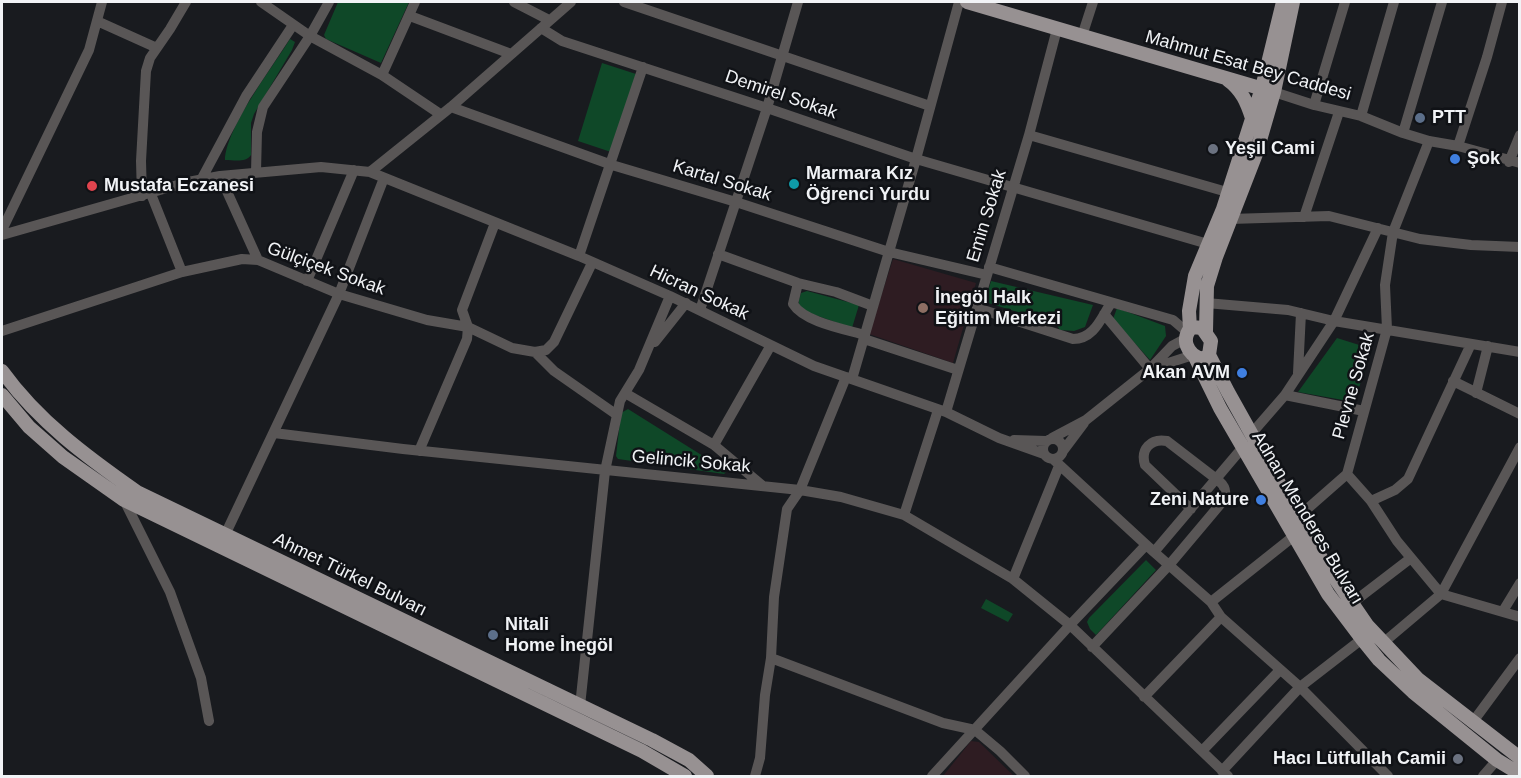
<!DOCTYPE html>
<html>
<head>
<meta charset="utf-8">
<style>
	body { margin:0 }
	#map { position:relative; width:1521px; height:778px; overflow:hidden; background:#191b1f; font-family:Helvetica,sans-serif }
	canvas { display:block }
	.frame { position:absolute; inset:0; border:3px solid #f1f3f6; pointer-events:none }
</style>
</head>
<body>
<div id="map">
<canvas width="1521" height="778"></canvas>
<div class="frame"></div>
</div>
<script>
const ctx = document.querySelector('canvas').getContext('2d');
ctx.lineJoin = 'round';
function fill(path, color) {
  ctx.fillStyle = color;
  ctx.fill(path, 'evenodd');
}
function trace(path, color, width, dash) {
  ctx.strokeStyle = color;
  ctx.lineWidth = width;
  ctx.lineCap = dash ? 'butt' : 'round';
  ctx.setLineDash(dash || []);
  ctx.stroke(path);
}
function label(font, color, halo, rows, align = 'center') {
  ctx.font = font + ' Helvetica,sans-serif';
  ctx.lineWidth = 5;
  ctx.setLineDash([]);
  ctx.textBaseline = 'middle';
  ctx.strokeStyle = halo;
  ctx.fillStyle = color;
  for (const [text, x, y, turn = 0] of rows) {
    ctx.save();
    ctx.translate(x, y);
    ctx.rotate((+turn || 0) * Math.PI / 180);
    ctx.textAlign = isNaN(turn) ? turn : align;
    if (halo) ctx.strokeText(text, 0, 0);
    ctx.fillText(text, 0, 0);
    ctx.restore();
  }
}
fill(new Path2D(`
	M 893,259 L 976,283 L 953,363 L 869,334 Z
	M 971,741 L 979,742 L 1014,776 L 943,776 Z`), '#2e1c22');
fill(new Path2D(`
	M 338,2 L 409,2 L 381,63 L 326,39 L 324,35 Z
	M 290,39 L 295,42 L 292,50 L 254,114 L 251,123 L 251,155 C 246,163 234,160 225,160 C 226,128 272,68 290,39 Z
	M 602,63 L 636,74 L 611,152 L 578,141 Z
	M 991,281 L 1093,305 L 1085,327 L 1074,331 L 1060,330 L 1056,324 L 985,302 Z
	M 807,291 L 859,305 L 852,328 L 801,310 C 797,304 799,300 801,293 Z
	M 1117,308 L 1165,326 L 1166,336 L 1150,360 L 1113,319 Z
	M 1337,338 L 1372,349 L 1354,402 L 1298,392 Z
	M 628,409 L 727,471 L 724,474 L 618,459 L 616,456 L 621,413 Z
	M 1146,560 L 1156,570 L 1096,635 L 1090,629 L 1087,622 L 1089,618 Z
	M 986,599 L 1013,614 L 1008,622 L 981,608 Z`), '#0f4828');
trace(new Path2D(`
	M 261,2 L 310,36 L 382,75 L 440,114
	M 514,2 L 549,20
	M 624,2 L 930,106
	M 410,16 L 511,54
	M 97,21 L 157,48
	M 541,28 L 562,41 L 767,108 L 916,159 L 1208,244
	M 1082,36 L 1093,2
	M 382,75 L 415,2
	M 1274,92 L 1314,105 L 1361,116 L 1403,133 L 1429,141 L 1458,146 L 1520,163
	M 1314,105 L 1345,2
	M 451,107 L 612,165 L 736,202 L 889,252 L 987,275
	M 1361,116 L 1394,2
	M 1403,133 L 1442,2
	M 1029,135 L 1227,192
	M 1458,146 L 1487,57 L 1502,2
	M 1509,162 L 1520,135
	M 256,172 L 257,132 L 263,107 L 310,36 L 329,2
	M 370,172 L 451,107 L 571,2
	M 220,176 L 258,260
	M 201,180 L 246,96 L 293,25
	M 151,194 L 182,272
	M 142,196 L 141,161 L 146,71 L 150,58 L 170,29 L 186,2
	M 1304,217 L 1339,112
	M 1230,219 L 1329,216 L 1420,239 L 1471,245 L 1520,247
	M 2,230 L 89,50 L 102,2
	M 2,235 L 188,182 L 220,176 L 321,167 L 370,172 L 579,256 L 670,296 L 814,366 L 946,412 L 999,438 L 1044,454
	M 718,254 L 798,283 L 836,292 L 873,306
	M 579,256 L 643,67
	M 989,267 L 1173,320 L 1187,332
	M 307,281 L 354,170
	M 798,283 L 793,304 C 804,322 844,329 865,335
	M 1206,303 L 1288,310 L 1334,321 L 1520,352
	M 977,308 L 1073,339 C 1094,339 1101,318 1111,303
	M 700,310 L 767,108 L 798,2
	M 1104,314 L 1150,369
	M 2,331 L 182,272 L 242,259 L 258,260 L 339,294 L 427,320 L 468,327 L 512,348 L 535,352 L 546,350 L 554,342 L 592,263
	M 864,339 L 958,370
	M 655,342 L 686,303
	M 535,352 L 554,371 L 617,415
	M 1153,368 L 1193,355
	M 1298,373 L 1301,313
	M 852,379 L 916,159 L 959,2
	M 1453,381 L 1520,414
	M 625,393 L 714,445 L 763,486
	M 1476,393 L 1488,346
	M 1285,395 L 1364,411
	M 946,412 L 1029,135 L 1057,29
	M 274,433 L 403,449 L 800,490 L 841,497 L 904,515 L 1013,579 L 1070,625 L 1228,776
	M 1252,433 L 1285,395 L 1334,321 L 1378,228
	M 1052,438 L 1086,420 L 1150,369 L 1172,346 L 1185,339
	M1043 449a10 10 0 1 1 20 0a10 10 0 1 1-20 0Z
	M 1014,440 L 1046,441
	M 714,445 L 771,345
	M 419,451 L 467,339 L 468,327 L 462,310 L 495,223
	M 1063,451 L 1084,423
	M 1053,459 L 1154,552 L 1211,602 L 1221,617 L 1300,687 L 1388,776
	M 1347,474 L 1371,501 L 1397,541 L 1441,594
	M 124,500 L 170,592 L 201,678 L 209,721
	M 1371,501 L 1395,490 L 1408,479 L 1471,344
	M 904,515 L 938,410
	M 1298,517 L 1347,474 L 1387,329 L 1385,285 L 1393,232 L 1429,141
	M 225,535 L 339,294 L 384,178
	M 1154,552 L 1243,447
	M 1013,579 L 1059,466
	M 1441,594 L 1520,617
	M 1211,602 L 1294,536
	M 1351,604 L 1411,558
	M 1503,611 L 1520,583
	M 1383,643 L 1441,594 L 1520,447
	M 1092,647 L 1170,564 L 1223,501 C 1227,493 1226,487 1219,481 L 1167,441 C 1151,438 1140,449 1145,465 L 1191,509
	M 771,658 L 943,723 L 975,730 L 1000,751 L 1025,776
	M 1144,697 L 1221,617
	M 580,706 L 605,471 L 620,401 L 639,370 L 670,296
	M 1472,723 L 1520,658
	M 1202,751 L 1280,670
	M 1222,771 L 1300,687 L 1362,639
	M 755,776 L 760,758 L 765,695 L 771,658 L 774,597 L 787,509 L 800,490 L 846,377
	M 932,776 L 1070,625 L 1146,545
	M 1483,776 L 1497,760`), '#595656', 10);
trace(new Path2D(`
	M 967,2 L 1270,91
	M 1228,80 C 1242,90 1247,103 1252,118
	M 1192,327 L 1202,328 L 1211,341 L 1209,355 L 1202,359 C 1187,355 1180,338 1192,327 Z
	M 1190,329 L 1189,311 L 1195,276 L 1223,209 L 1262,88 L 1283,2
	M 1206,331 L 1207,286 L 1216,257 L 1256,154 L 1274,92 L 1293,2
	M 1209,355 L 1228,392 L 1319,555 L 1367,625 L 1418,679 L 1520,758
	M 1195,357 L 1220,408 L 1328,594 L 1362,639 L 1379,660 L 1413,692 L 1497,760 L 1520,774
	M 2,371 C 38,421 87,457 137,492 L 652,740 L 689,760 L 707,776
	M 2,395 L 29,427 L 63,457 L 124,500 L 642,751 L 685,776`), '#979192', 14);
for (const [x, y, r, color] of [
	[1420,118,6,"#5c6f8a"],
	[1213,149,6,"#6b7280"],
	[1455,159,6,"#3f7fe0"],
	[794,184,6,"#0f9aa8"],
	[92,186,6,"#e0444e"],
	[923,308,6,"#8d6e63"],
	[1242,373,6,"#3f7fe0"],
	[1261,500,6,"#3f7fe0"],
	[493,635,6,"#5c6f8a"],
	[1458,759,6,"#6b7280"]
]) {
  const dot = new Path2D();
  dot.arc(x, y, r, 0, 2 * Math.PI);
  ctx.fillStyle = color;
  ctx.fill(dot);
  trace(dot, '#101216', 2);
}
label('18px', '#f1f3f6', '#101216', [
	["Mahmut Esat Bey Caddesi",1248,66,16],
	["Demirel Sokak",781,95,19],
	["Kartal Sokak",722,181,17],
	["Emin Sokak",987,216,-73],
	["Gülçiçek Sokak",326,269,20],
	["Hicran Sokak",699,293,25],
	["Plevne Sokak",1354,386,-74],
	["Gelincik Sokak",691,462,5],
	["Adnan Menderes Bulvarı",1307,518,59],
	["Ahmet Türkel Bulvarı",350,575,26]
]);
label('bold 18px', '#f1f3f6', '#101216', [
	["PTT",1432,118],
	["Yeşil Cami",1225,149],
	["Şok",1467,159],
	["Marmara Kız",806,174],
	["Öğrenci Yurdu",806,195],
	["Mustafa Eczanesi",104,186],
	["İnegöl Halk",935,298],
	["Eğitim Merkezi",935,319],
	["Akan AVM",1230,373,"right"],
	["Zeni Nature",1249,500,"right"],
	["Nitali",505,625],
	["Home İnegöl",505,646],
	["Hacı Lütfullah Camii",1446,759,"right"]
], 'left');
</script>
</body>
</html>
